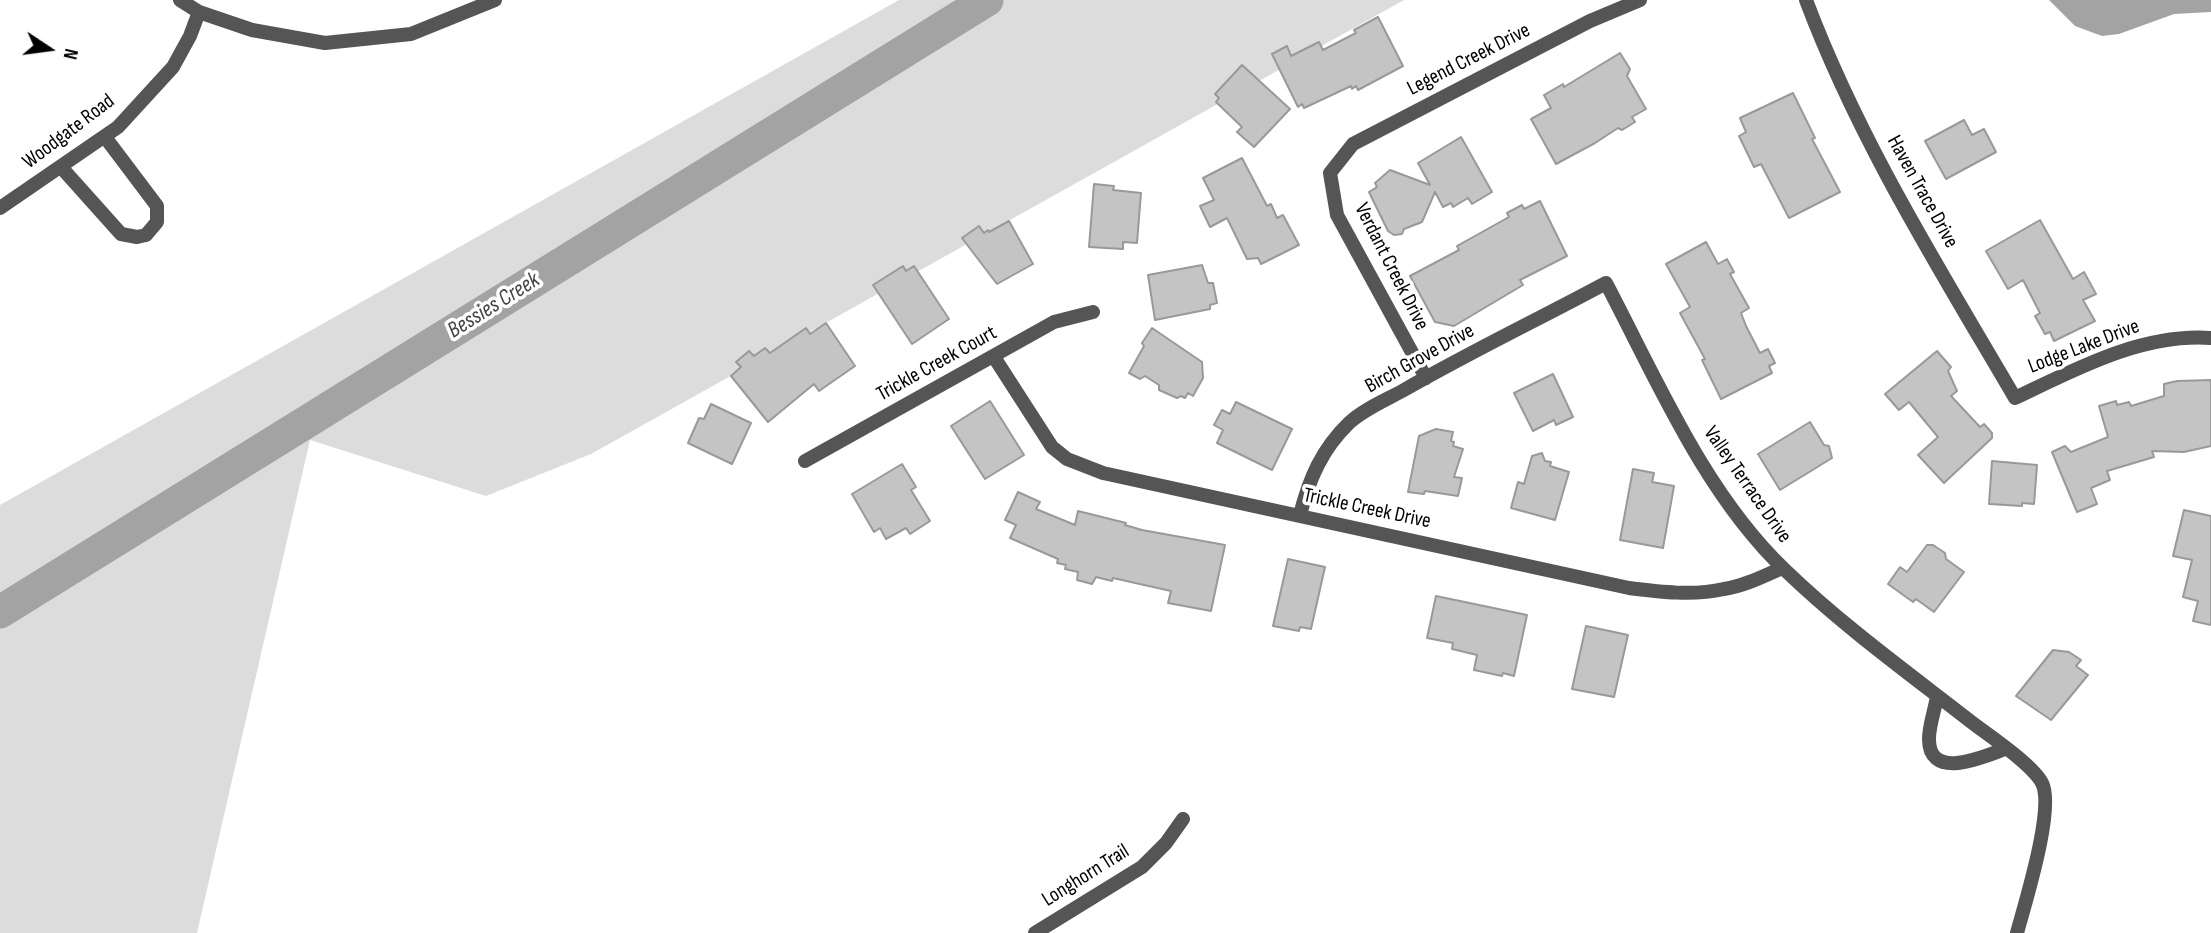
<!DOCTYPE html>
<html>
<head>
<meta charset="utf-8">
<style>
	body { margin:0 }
	#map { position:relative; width:2211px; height:933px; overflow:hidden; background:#fff; font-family:"Sofia Sans Condensed",sans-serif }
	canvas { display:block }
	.north { position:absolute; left:14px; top:14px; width:70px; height:70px; -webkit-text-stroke:5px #fff; paint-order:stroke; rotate:103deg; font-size:19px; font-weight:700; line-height:28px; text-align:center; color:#000 }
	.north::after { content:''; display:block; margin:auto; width:24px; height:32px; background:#000; clip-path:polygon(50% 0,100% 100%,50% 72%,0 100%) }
</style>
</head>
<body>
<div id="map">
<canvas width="2211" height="933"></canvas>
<div class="north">N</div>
</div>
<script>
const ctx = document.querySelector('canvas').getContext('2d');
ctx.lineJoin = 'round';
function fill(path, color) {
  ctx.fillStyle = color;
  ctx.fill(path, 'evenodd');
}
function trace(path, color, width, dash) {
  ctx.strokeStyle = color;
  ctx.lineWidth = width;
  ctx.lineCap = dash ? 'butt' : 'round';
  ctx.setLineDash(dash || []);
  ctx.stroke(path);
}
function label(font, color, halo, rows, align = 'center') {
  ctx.font = font + ' "Sofia Sans Condensed",sans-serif';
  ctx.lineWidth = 7;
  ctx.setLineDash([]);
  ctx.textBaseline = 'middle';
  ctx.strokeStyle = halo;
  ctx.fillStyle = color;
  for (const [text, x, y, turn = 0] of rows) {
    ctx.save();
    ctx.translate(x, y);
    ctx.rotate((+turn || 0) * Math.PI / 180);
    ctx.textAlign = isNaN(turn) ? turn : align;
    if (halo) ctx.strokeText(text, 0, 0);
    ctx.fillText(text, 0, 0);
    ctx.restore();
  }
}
fill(new Path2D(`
	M 899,0 L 1404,0 L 591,454 L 486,496 L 310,440 L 197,933 L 0,933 L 0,505 Z`), '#dcdcdc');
fill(new Path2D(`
	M 2049,0 L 2211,0 L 2211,12 L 2174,14 L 2119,34 L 2102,36 L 2075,26 Z`), '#a3a3a3');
trace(new Path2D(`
	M 0,612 L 987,0`), '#a3a3a3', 33);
const building = new Path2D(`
	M 1378,17 L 1403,66 L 1358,90 L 1356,86 L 1352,89 L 1351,86 L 1304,108 L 1302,104 L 1298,107 L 1272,54 L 1287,46 L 1291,56 L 1319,42 L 1323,50 L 1356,33 L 1354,30 Z
	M 1620,53 L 1630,69 L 1627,76 L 1646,109 L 1632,117 L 1635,122 L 1622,130 L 1618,128 L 1595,143 L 1556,164 L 1531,119 L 1551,108 L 1544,95 L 1563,84 L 1564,87 Z
	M 1242,65 L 1290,109 L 1254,147 L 1237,132 L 1242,127 L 1216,102 L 1219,98 L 1215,94 Z
	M 1793,93 L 1815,138 L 1812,139 L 1840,192 L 1789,218 L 1761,164 L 1754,167 L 1739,136 L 1746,132 L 1740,118 Z
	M 1964,120 L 1972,135 L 1984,129 L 1996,152 L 1946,179 L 1925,141 Z
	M 1461,137 L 1492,192 L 1472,204 L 1468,198 L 1453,207 L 1451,203 L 1443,207 L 1435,192 L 1422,222 L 1404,229 L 1402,234 L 1394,235 L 1388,231 L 1369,192 L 1377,187 L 1375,183 L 1390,170 L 1430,185 L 1418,163 Z
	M 1242,158 L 1267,206 L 1271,204 L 1277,218 L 1283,215 L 1299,245 L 1261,264 L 1258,258 L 1247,259 L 1227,218 L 1210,227 L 1200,206 L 1214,200 L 1203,178 Z
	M 1094,184 L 1114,186 L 1113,190 L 1141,193 L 1137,243 L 1123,242 L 1123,249 L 1089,247 Z
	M 1540,201 L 1567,256 L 1520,280 L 1523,285 L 1454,326 L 1435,322 L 1410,276 L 1459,250 L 1457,246 L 1509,217 L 1507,213 L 1522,205 L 1524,209 Z
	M 2040,220 L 2073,279 L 2084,272 L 2096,294 L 2083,300 L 2095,321 L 2054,341 L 2050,332 L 2045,334 L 2035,316 L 2040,313 L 2023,280 L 2008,289 L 1986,251 Z
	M 1009,221 L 1033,264 L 997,284 L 962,238 L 979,226 L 984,233 L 988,230 L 989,232 Z
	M 1706,242 L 1718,264 L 1727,259 L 1734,272 L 1730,274 L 1749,308 L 1741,313 L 1746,326 L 1760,353 L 1768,349 L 1775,363 L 1769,366 L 1772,373 L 1721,399 L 1702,360 L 1705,359 L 1680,313 L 1690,307 L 1666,264 Z
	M 1202,265 L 1208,283 L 1213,283 L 1217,303 L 1210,305 L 1210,309 L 1155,320 L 1148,275 Z
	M 903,266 L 906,271 L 914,266 L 949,319 L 912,344 L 873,285 Z
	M 826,323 L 855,366 L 819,391 L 814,384 L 768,422 L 731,376 L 741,367 L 736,362 L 749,351 L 754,356 L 765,348 L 770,353 L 806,328 L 810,334 Z
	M 1152,328 L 1202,362 L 1203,378 L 1193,396 L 1188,393 L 1185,398 L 1181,396 L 1177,398 L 1159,390 L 1159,385 L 1145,376 L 1140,379 L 1129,373 L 1144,346 L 1142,343 Z
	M 1937,351 L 1951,367 L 1948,371 L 1957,391 L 1951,396 L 1980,427 L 1984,424 L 1992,433 L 1992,438 L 1944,483 L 1918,455 L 1938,437 L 1909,402 L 1899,410 L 1885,394 Z
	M 1553,374 L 1573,417 L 1556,425 L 1554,420 L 1533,431 L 1514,393 Z
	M 2211,380 L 2211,446 L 2184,452 L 2152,451 L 2154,457 L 2107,471 L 2110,480 L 2091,488 L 2097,504 L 2077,512 L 2052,452 L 2065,446 L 2071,452 L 2108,437 L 2099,406 L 2116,401 L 2117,405 L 2129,402 L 2131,406 L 2164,396 L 2164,384 L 2177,381 Z
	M 990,401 L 1024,455 L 985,479 L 951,426 Z
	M 1236,402 L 1292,429 L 1272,470 L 1217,443 L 1223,430 L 1214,425 L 1222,410 L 1230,414 Z
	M 711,404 L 751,423 L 732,464 L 688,443 L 699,418 L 704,419 Z
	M 1810,422 L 1824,445 L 1829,446 L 1832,458 L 1780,490 L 1758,454 Z
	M 1436,429 L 1453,432 L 1451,441 L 1454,442 L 1453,446 L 1463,449 L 1454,477 L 1462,478 L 1458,496 L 1425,491 L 1424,494 L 1408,492 L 1419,436 Z
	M 1542,453 L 1545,461 L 1551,462 L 1550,466 L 1569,472 L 1555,520 L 1511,508 L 1518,482 L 1524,484 L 1532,456 Z
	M 1992,461 L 2037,465 L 2034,504 L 2022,503 L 2022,506 L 1989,504 Z
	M 902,464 L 916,487 L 911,490 L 930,521 L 910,534 L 906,528 L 886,539 L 880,528 L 874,532 L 852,494 Z
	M 1633,469 L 1654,473 L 1652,482 L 1674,486 L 1663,548 L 1620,540 Z
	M 1018,492 L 1040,502 L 1036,509 L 1075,525 L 1078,511 L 1126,523 L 1125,525 L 1142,530 L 1225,545 L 1211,611 L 1168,603 L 1171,591 L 1113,578 L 1112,581 L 1096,577 L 1092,584 L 1077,580 L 1078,572 L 1065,569 L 1066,565 L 1057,563 L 1058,559 L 1010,538 L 1016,525 L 1005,520 Z
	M 2184,510 L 2211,516 L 2211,625 L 2193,621 L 2198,601 L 2183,597 L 2192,560 L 2173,556 Z
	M 1927,545 L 1933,545 L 1945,553 L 1946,559 L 1964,572 L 1934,612 L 1916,599 L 1913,602 L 1888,584 L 1900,567 L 1907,572 Z
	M 1288,559 L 1325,567 L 1311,629 L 1300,627 L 1299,631 L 1273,626 Z
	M 1436,596 L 1527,615 L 1514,676 L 1503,673 L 1502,676 L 1474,670 L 1477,655 L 1452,649 L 1453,643 L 1427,638 Z
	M 1586,626 L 1628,635 L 1614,697 L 1572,689 Z
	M 2053,650 L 2069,652 L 2081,660 L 2076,666 L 2088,675 L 2051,720 L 2016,696 Z`);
fill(building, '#c4c4c4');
trace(building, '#999', 2);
trace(new Path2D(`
	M 180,0 L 199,12 L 252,30 L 325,43 L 411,34 L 495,0
	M 1806,0 C 1859,141 1939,268 2015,398 C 2076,369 2142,333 2211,338
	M 61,167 L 121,234 L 137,237 L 146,235 L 157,222 L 157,206 L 105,137
	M 0,208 L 118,127 L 173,67 L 190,36 L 199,12
	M 994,357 L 1052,447 L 1067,459 L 1103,473 L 1629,588 C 1661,592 1693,596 1724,589 C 1744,586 1764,576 1782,568
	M 1426,378 L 1337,215 L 1330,173 L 1353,144 L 1590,21 L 1640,0
	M 805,461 L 1054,322 L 1093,312
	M 1300,515 C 1309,479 1322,449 1349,423 C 1364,409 1386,400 1404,390 C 1470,352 1539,319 1606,283 C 1657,380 1705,494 1785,570 C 1842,625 1907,672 1970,721 C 1988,735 2032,764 2042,783 C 2055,808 2025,903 2017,933
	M 1937,696 C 1935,710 1929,725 1929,739 C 1929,782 1985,756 2005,749
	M 1035,933 L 1142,867 L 1166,843 L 1183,819`), '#555', 14);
label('21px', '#000', '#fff', [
	["Legend Creek Drive",1469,60,-27],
	["Woodgate Road",69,132,-37],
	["Haven Trace Drive",1922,192,61],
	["Verdant Creek Drive",1391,267,63],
	["Lodge Lake Drive",2084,347,-21],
	["Birch Grove Drive",1420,359,-29],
	["Trickle Creek Court",937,364,-29],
	["Valley Terrace Drive",1747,485,55],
	["Trickle Creek Drive",1367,509,12],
	["Longhorn Trail",1086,876,-32]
]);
label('italic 23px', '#444', '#fff', [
	["Bessies Creek",494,306,-32]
]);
</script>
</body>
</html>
